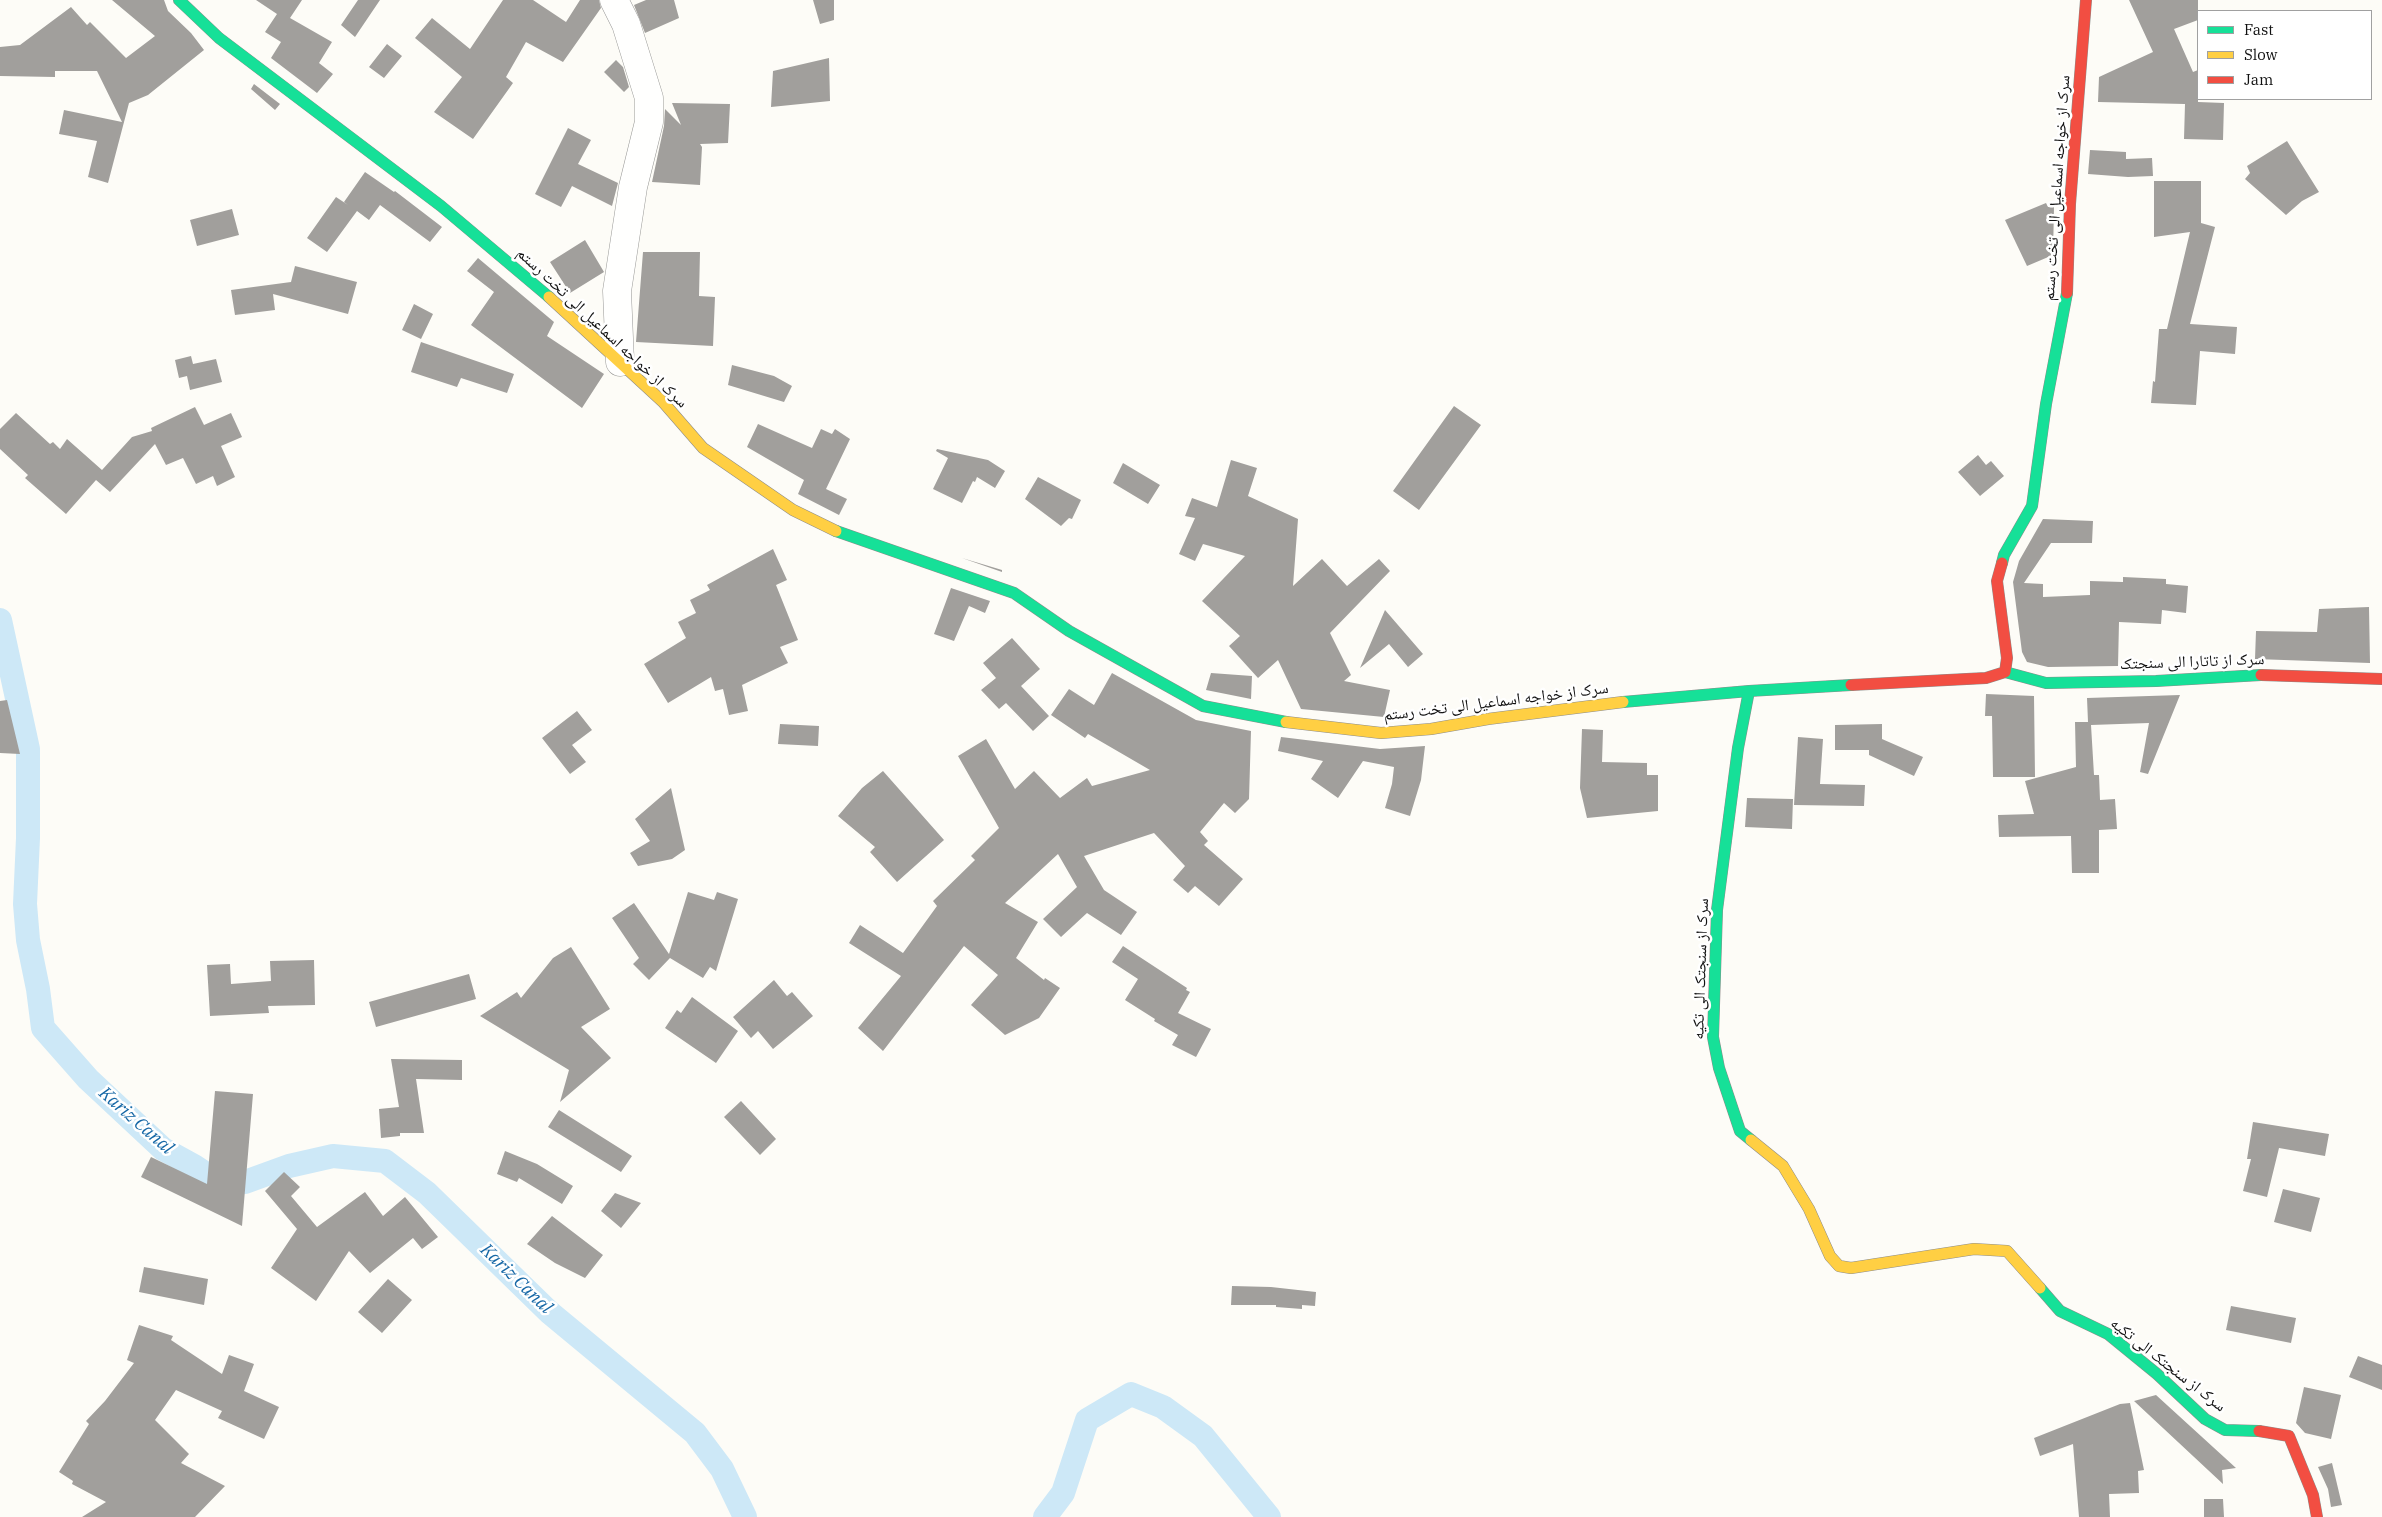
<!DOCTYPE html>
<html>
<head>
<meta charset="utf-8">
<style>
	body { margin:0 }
	#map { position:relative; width:2382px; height:1517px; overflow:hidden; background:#fdfcf7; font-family:"IBM Plex Serif",serif }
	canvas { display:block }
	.legend { position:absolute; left:2197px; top:10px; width:175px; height:90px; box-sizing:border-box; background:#fff; border:1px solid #a0a0a0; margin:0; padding:6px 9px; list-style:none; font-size:15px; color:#111 }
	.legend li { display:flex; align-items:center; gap:10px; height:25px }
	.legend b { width:25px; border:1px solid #a0a0a0 }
</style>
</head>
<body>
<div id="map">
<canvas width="2382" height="1517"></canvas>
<ul class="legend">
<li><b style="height:6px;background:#16e098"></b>Fast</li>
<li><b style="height:6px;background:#ffcf43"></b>Slow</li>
<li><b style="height:6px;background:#f24e42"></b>Jam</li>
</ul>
</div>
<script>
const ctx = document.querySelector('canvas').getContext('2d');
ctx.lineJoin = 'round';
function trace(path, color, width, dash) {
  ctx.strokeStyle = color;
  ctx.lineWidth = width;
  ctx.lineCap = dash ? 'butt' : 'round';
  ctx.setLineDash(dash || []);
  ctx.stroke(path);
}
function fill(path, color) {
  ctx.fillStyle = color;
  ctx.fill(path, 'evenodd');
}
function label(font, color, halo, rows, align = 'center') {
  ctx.font = font + ' "IBM Plex Serif","Noto Naskh Arabic",serif';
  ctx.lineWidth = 5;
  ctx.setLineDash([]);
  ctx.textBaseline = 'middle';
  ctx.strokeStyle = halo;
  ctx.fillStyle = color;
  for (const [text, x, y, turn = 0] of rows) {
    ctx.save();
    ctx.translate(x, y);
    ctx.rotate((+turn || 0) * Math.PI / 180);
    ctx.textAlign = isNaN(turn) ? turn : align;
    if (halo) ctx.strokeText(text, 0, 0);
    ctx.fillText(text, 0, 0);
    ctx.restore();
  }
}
trace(new Path2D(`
	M 0,620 L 28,749 L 28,838 L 25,904 L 28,940 L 38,989 L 43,1028 L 88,1079 L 163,1149 L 194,1166 L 215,1180 L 245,1182 L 289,1166 L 333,1156 L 385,1161 L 427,1193 L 549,1312 L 695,1433 L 722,1469 L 745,1517
	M 1045,1517 L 1063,1493 L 1087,1420 L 1131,1394 L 1163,1407 L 1203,1436 L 1269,1517`), '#cde8f7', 24);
fill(new Path2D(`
	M 112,0 L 164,0 L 168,11 L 191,33 L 204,50 L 148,95 L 129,103 L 108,183 L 88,177 L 97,141 L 59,134 L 64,110 L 122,122 L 97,71 L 55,71 L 55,77 L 0,76 L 0,47 L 20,45 L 71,7 L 87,25 L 90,22 L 126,58 L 155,36 Z
	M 256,0 L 302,0 L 290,18 L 332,42 L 319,63 L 333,74 L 317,93 L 271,58 L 281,42 L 265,32 L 277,14 Z
	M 358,0 L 380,0 L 355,37 L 341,25 Z
	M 503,0 L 533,0 L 566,22 L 580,0 L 599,0 L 601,8 L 563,62 L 526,42 L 506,77 L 513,83 L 473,139 L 434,112 L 462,77 L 415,38 L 432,18 L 470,49 Z
	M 646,0 L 674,0 L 679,18 L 645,33 L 634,5 Z
	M 813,0 L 834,0 L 834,20 L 820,24 Z
	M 2129,0 L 2198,0 L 2198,20 L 2174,29 L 2193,72 L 2198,70 L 2198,102 L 2224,103 L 2223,140 L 2184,139 L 2185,104 L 2098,102 L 2099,77 L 2153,52 Z
	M 387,44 L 402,56 L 384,78 L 369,67 Z
	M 829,58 L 830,101 L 771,107 L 773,71 Z
	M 616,60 L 623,67 L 629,87 L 624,92 L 604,72 Z
	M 254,84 L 280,104 L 275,110 L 251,89 Z
	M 672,103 L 730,104 L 728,143 L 700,144 L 702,147 L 700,185 L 652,182 L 664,126 L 665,109 L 681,125 Z
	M 568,128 L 591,140 L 578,164 L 618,183 L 612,206 L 572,186 L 561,207 L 535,194 Z
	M 2287,141 L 2319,192 L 2302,201 L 2286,215 L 2245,179 L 2250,173 L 2247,166 Z
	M 2090,150 L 2126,152 L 2126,159 L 2152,158 L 2153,176 L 2128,177 L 2088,174 Z
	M 365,172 L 394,192 L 395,191 L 442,227 L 430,242 L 380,205 L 369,220 L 357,211 L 327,252 L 307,238 L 336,197 L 348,205 L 344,202 Z
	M 2154,181 L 2201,181 L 2201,223 L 2215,227 L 2190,324 L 2237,327 L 2235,354 L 2200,351 L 2196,405 L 2151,403 L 2153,381 L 2155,382 L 2159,329 L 2167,329 L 2190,232 L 2154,237 Z
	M 2046,203 L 2048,207 L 2054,207 L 2053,255 L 2027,266 L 2005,220 Z
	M 232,209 L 239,235 L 197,246 L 190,220 Z
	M 585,240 L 604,272 L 570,293 L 550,262 Z
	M 643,252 L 700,252 L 699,296 L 715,297 L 713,346 L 636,342 Z
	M 478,258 L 554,322 L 547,336 L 604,374 L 582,408 L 471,325 L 494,292 L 467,271 Z
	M 295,266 L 357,282 L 348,314 L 273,294 L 275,310 L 235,315 L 231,290 L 291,282 Z
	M 414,304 L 433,314 L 421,339 L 402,330 Z
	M 421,342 L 514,374 L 507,393 L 461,378 L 457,387 L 411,372 Z
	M 191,356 L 193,364 L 216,359 L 222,382 L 190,390 L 187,376 L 179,378 L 175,360 Z
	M 732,365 L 774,376 L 792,386 L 784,402 L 728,385 Z
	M 1454,406 L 1481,425 L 1419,510 L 1393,491 Z
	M 195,407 L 204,425 L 231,413 L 242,437 L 221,446 L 235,477 L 217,486 L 213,476 L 196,484 L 183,458 L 166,465 L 155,444 L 110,492 L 96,480 L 66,514 L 25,478 L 28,475 L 0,449 L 0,429 L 16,413 L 50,444 L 53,442 L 60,449 L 67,439 L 102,470 L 132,437 L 152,431 L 151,428 Z
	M 758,424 L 812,448 L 821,429 L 832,434 L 835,429 L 850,439 L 826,489 L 847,499 L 839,515 L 798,494 L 804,480 L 747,447 Z
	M 937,449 L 988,460 L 1005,471 L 995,488 L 977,477 L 975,482 L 973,481 L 962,503 L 933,489 L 948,458 L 936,451 Z
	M 1978,455 L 1986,465 L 1991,461 L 2004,476 L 1980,496 L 1958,472 Z
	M 1231,460 L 1257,468 L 1248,496 L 1298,519 L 1293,586 L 1322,559 L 1347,586 L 1379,559 L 1390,571 L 1330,633 L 1351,675 L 1344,681 L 1390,690 L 1384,717 L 1301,709 L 1278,660 L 1258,678 L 1229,646 L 1240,636 L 1202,601 L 1245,556 L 1203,544 L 1195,561 L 1179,554 L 1195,518 L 1185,516 L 1192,498 L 1217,507 Z
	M 1123,463 L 1160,485 L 1148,504 L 1113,483 Z
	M 1038,477 L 1081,500 L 1072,519 L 1069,518 L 1061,526 L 1025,499 Z
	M 2043,519 L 2093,521 L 2092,543 L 2051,543 L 2024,583 L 2043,584 L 2043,597 L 2090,595 L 2090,581 L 2123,582 L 2123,577 L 2166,579 L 2166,584 L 2188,586 L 2186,613 L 2162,610 L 2161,624 L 2119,622 L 2118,666 L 2048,667 L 2027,662 L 2022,652 L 2013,582 L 2019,561 Z
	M 773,549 L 787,580 L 776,585 L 798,640 L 780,647 L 788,663 L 742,685 L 748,711 L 729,715 L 723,689 L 715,691 L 711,677 L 668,703 L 644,664 L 686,638 L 678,622 L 696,613 L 690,600 L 710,590 L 707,585 Z
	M 962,558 L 1002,570 L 1002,572 Z
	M 951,588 L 990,601 L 985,613 L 969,606 L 954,641 L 934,634 Z
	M 2369,607 L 2370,663 L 2255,659 L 2256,631 L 2317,632 L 2319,609 Z
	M 1385,610 L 1423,654 L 1408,667 L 1389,644 L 1360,668 Z
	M 1012,638 L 1040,669 L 1021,686 L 1049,716 L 1033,731 L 1006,703 L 999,709 L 981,690 L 996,678 L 983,663 Z
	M 1112,673 L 1196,720 L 1251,731 L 1249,799 L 1235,813 L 1224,803 L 1200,832 L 1208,841 L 1204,845 L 1243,879 L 1219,906 L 1195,886 L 1188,893 L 1173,880 L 1185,866 L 1154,833 L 1084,856 L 1104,890 L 1137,912 L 1121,935 L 1087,913 L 1061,937 L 1043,919 L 1077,887 L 1058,854 L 1005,903 L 1038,922 L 1016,958 L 1044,980 L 1045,978 L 1060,988 L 1039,1018 L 1005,1035 L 971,1005 L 998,975 L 964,946 L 883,1051 L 858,1028 L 901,976 L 849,943 L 860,925 L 903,953 L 937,906 L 933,901 L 975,860 L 971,856 L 999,828 L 958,756 L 986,739 L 1015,789 L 1034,771 L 1060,798 L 1087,778 L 1092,786 L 1150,770 L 1088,734 L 1085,738 L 1051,715 L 1069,689 L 1094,705 Z
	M 1211,673 L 1252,676 L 1251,699 L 1206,690 Z
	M 1986,694 L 2034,696 L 2035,777 L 1993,777 L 1992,716 L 1985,716 Z
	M 2180,695 L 2148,774 L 2140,772 L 2149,723 L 2091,725 L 2094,775 L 2099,775 L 2100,800 L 2115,799 L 2117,829 L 2099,830 L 2099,873 L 2072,873 L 2071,836 L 1999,837 L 1998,815 L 2034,814 L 2025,781 L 2076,767 L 2075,722 L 2088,722 L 2087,698 Z
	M 7,700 L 20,754 L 0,753 L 0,701 Z
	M 577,711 L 592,730 L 572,745 L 586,762 L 570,774 L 542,738 Z
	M 780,724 L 819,726 L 818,746 L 778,744 Z
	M 1882,724 L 1882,739 L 1923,757 L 1914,776 L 1869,755 L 1869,750 L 1835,750 L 1835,725 Z
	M 1582,729 L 1603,730 L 1602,762 L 1647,763 L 1647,775 L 1658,775 L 1658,811 L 1587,818 L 1580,788 Z
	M 1281,737 L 1380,749 L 1425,746 L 1421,780 L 1410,816 L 1385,808 L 1392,784 L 1394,767 L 1363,761 L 1338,798 L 1311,779 L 1323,761 L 1278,751 Z
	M 1798,737 L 1823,739 L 1820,784 L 1865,785 L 1864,806 L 1794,805 Z
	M 883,771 L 944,840 L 897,882 L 870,852 L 875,847 L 838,816 L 862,788 Z
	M 671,788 L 685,850 L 672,859 L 638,866 L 630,853 L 650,841 L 635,819 Z
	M 1747,798 L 1793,799 L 1792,829 L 1745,827 Z
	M 688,892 L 714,900 L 717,892 L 738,899 L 716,971 L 710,967 L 703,978 L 670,958 L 649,980 L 633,964 L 639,958 L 612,918 L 634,903 L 669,954 Z
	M 1123,946 L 1187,988 L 1186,990 L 1190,992 L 1178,1013 L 1211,1029 L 1196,1057 L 1172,1045 L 1178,1035 L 1154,1021 L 1155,1019 L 1125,1000 L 1138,979 L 1112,962 Z
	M 571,947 L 610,1009 L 581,1027 L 611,1058 L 560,1102 L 569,1070 L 480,1016 L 517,992 L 521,998 L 553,958 Z
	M 314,960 L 315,1005 L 268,1006 L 269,1013 L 210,1016 L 207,965 L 230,964 L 231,984 L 271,981 L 270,961 Z
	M 469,974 L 476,999 L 376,1027 L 369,1002 Z
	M 774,980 L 787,996 L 792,992 L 813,1016 L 773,1049 L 758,1031 L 751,1038 L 733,1017 Z
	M 692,997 L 738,1031 L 716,1063 L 665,1028 L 677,1010 L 681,1013 Z
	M 391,1059 L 462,1060 L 462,1080 L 416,1079 L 424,1133 L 400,1133 L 400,1136 L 381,1138 L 379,1109 L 399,1107 Z
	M 215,1091 L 253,1094 L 242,1226 L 141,1177 L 151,1157 L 207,1184 Z
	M 741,1101 L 776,1139 L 760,1155 L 724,1117 Z
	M 559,1110 L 632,1156 L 621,1172 L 548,1127 Z
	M 2253,1122 L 2329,1134 L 2325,1156 L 2279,1148 L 2267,1197 L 2243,1191 L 2251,1159 L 2247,1159 Z
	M 505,1151 L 537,1164 L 573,1186 L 562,1204 L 519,1178 L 517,1182 L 497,1174 Z
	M 284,1172 L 300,1187 L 291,1196 L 317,1227 L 365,1192 L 383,1216 L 405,1197 L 438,1237 L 422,1249 L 413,1238 L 370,1273 L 349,1251 L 316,1301 L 271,1268 L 297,1229 L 265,1191 Z
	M 2283,1189 L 2320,1198 L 2311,1232 L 2274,1222 Z
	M 615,1193 L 641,1203 L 621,1228 L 601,1211 Z
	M 552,1216 L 603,1255 L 585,1278 L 555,1263 L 527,1244 Z
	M 144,1267 L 208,1279 L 204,1305 L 139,1292 Z
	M 388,1279 L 412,1300 L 382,1333 L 358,1312 Z
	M 1232,1286 L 1271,1287 L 1316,1292 L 1315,1306 L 1302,1305 L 1302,1309 L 1276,1307 L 1276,1305 L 1231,1305 Z
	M 2231,1306 L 2296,1318 L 2291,1343 L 2226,1330 Z
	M 139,1325 L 173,1336 L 171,1340 L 222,1374 L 229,1355 L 254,1364 L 244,1391 L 279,1407 L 264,1439 L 218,1418 L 222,1411 L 176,1390 L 155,1420 L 189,1454 L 181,1463 L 225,1486 L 195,1517 L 82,1517 L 106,1502 L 72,1484 L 73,1481 L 59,1472 L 89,1424 L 86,1421 L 105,1401 L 134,1363 L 127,1360 Z
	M 2358,1356 L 2382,1365 L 2382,1390 L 2349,1377 Z
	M 2304,1387 L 2341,1395 L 2331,1439 L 2305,1433 L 2296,1423 Z
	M 2156,1395 L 2236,1468 L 2222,1470 L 2223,1484 L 2134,1401 Z
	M 2130,1403 L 2144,1470 L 2138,1471 L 2139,1493 L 2109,1494 L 2110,1517 L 2079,1517 L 2073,1444 L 2040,1456 L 2034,1438 L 2120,1404 Z
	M 2332,1463 L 2342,1505 L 2331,1507 L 2328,1489 L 2318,1467 Z
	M 2204,1499 L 2223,1499 L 2224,1517 L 2204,1517 Z`), '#a19f9c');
const street = new Path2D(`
	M 614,0 L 626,24 L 649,98 L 649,122 L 633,187 L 617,291 L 620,362`);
const fast = new Path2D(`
	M 179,0 L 219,38 L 441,206 L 549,297
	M 836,531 L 1014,593 L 1069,631 L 1203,706 L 1286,722
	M 2002,563 L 2004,555 L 2032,506 L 2046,404 L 2067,293
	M 2005,672 L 2046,683 L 2156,681 L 2261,675
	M 1749,691 L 1738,748 L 1717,910 L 1713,1037 L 1719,1068 L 1740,1131 L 1751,1140
	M 1623,702 L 1749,691 L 1851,685
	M 2040,1288 L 2060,1311 L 2108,1334 L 2157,1374 L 2205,1419 L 2225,1430 L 2259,1431`);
const slow = new Path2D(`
	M 549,297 L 663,402 L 703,448 L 793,510 L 836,531
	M 1286,722 L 1381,733 L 1431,729 L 1488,719 L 1623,702
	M 1751,1140 L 1783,1166 L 1809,1209 L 1830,1256 L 1839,1266 L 1851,1268 L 1974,1249 L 2007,1251 L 2040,1288`);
const jam = new Path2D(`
	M 2067,293 L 2070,204 L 2086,0
	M 2261,675 L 2382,679
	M 1851,685 L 1986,678 L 2005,672 L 2007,658 L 1997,581 L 2002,563
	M 2259,1431 L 2289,1436 L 2313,1495 L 2317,1517`);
trace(street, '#979795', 29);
trace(fast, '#8e8d8b', 12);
trace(slow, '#8e8d8b', 12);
trace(jam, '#8e8d8b', 12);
trace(street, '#fffffe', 28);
trace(fast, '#16e098', 11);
trace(slow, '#ffcf43', 11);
trace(jam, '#f24e42', 11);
label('16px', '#111', '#fff', [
	["سرک از خواجه اسماعیل الی تخت رستم",2057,188,-86],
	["سرک از خواجه اسماعیل الی تخت رستم",602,328,43],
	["سرک از تاتارا الی سنجتک",2192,662,-2],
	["سرک از خواجه اسماعیل الی تخت رستم",1496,702,-7],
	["سرک از سنجتک الی تکیه",1701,969,-88],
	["سرک از سنجتک الی تکیه",2168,1365,38]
]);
label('italic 18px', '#1768a6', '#fff', [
	["Kariz Canal",136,1121,41],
	["Kariz Canal",516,1279,44]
]);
</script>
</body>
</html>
